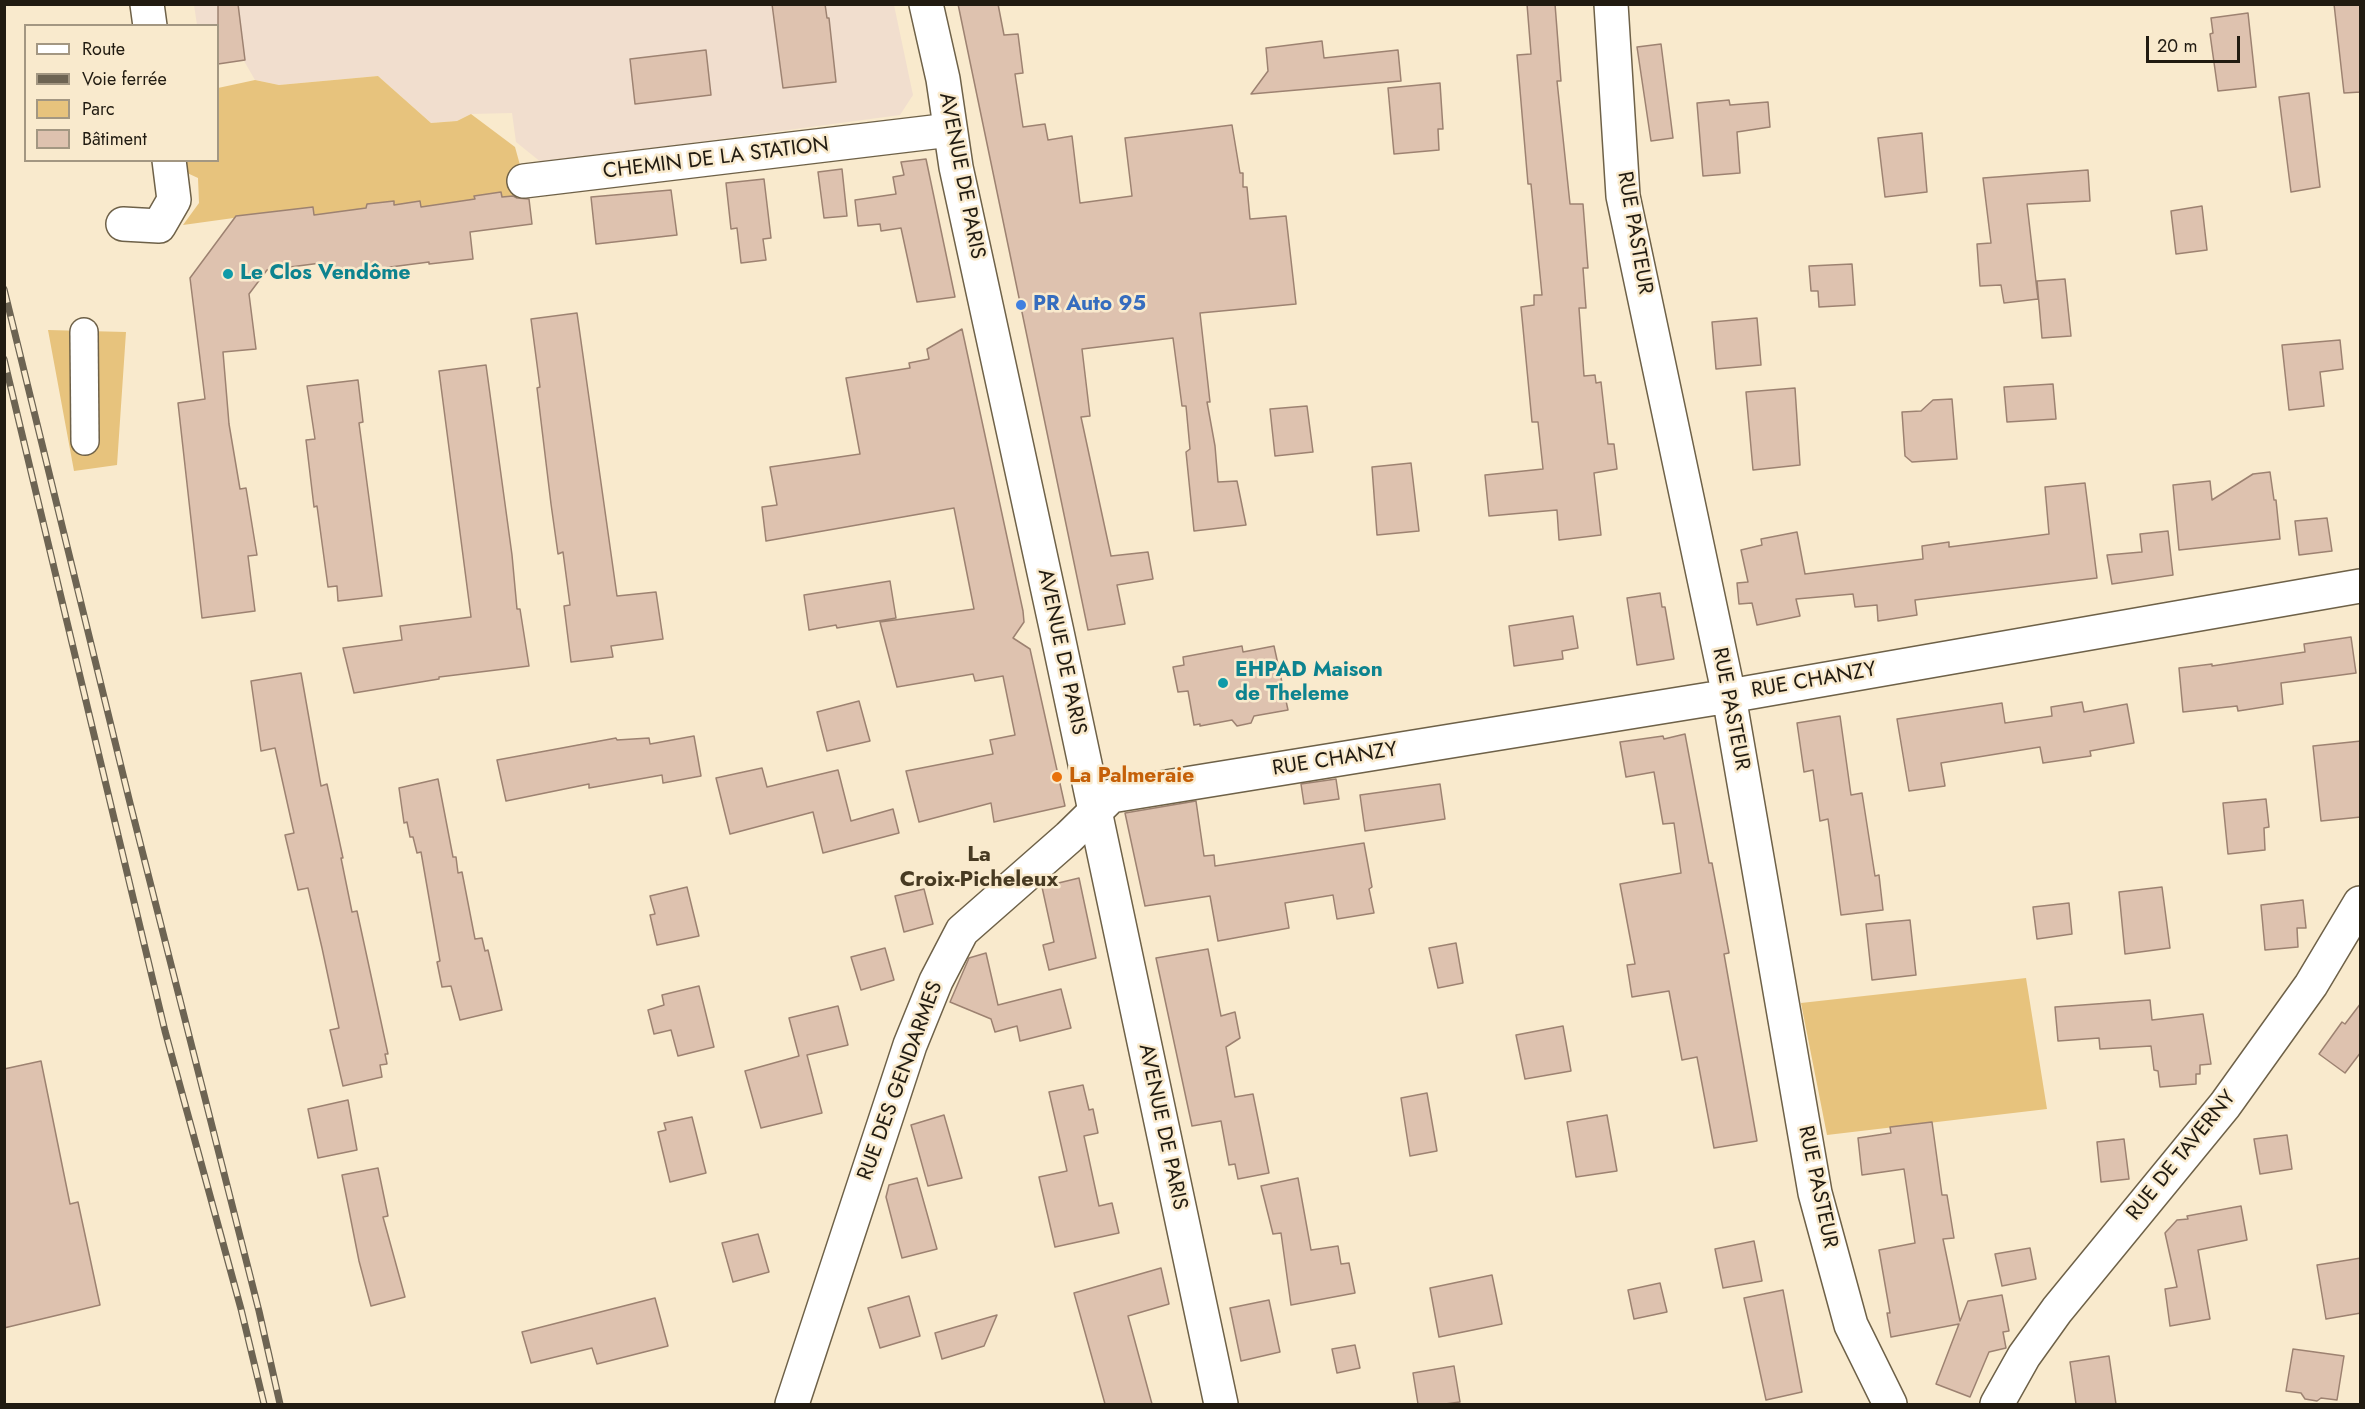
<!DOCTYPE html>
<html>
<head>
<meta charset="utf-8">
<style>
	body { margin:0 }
	#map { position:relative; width:2365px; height:1409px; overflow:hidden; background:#f9eacd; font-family:Jost,sans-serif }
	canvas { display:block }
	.frame { position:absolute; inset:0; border:6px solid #211b11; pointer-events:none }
	.legend { position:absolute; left:24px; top:24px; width:195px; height:138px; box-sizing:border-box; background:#f9eacd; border:2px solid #a39782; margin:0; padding:8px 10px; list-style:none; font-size:18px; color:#211b11 }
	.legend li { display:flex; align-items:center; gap:12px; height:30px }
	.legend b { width:30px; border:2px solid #a39782 }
	.scale { position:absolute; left:2146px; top:36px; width:94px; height:27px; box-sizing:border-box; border:3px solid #211b11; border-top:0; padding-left:8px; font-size:18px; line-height:21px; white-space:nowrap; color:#211b11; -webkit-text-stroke:4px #f9eacd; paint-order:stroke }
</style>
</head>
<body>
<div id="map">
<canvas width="2365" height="1409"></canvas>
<div class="frame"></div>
<ul class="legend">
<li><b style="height:8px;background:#fff"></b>Route</li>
<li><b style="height:8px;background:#6d6453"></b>Voie ferrée</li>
<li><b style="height:16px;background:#e7c37d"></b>Parc</li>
<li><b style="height:16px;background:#dec2af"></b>Bâtiment</li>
</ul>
<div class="scale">20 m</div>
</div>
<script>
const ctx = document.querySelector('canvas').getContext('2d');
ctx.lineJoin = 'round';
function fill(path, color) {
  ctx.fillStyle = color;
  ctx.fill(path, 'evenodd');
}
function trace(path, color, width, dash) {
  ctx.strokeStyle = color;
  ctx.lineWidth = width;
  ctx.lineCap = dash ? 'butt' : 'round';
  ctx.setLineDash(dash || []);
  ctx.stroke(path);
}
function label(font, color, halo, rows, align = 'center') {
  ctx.font = font + ' Jost,sans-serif';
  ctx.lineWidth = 5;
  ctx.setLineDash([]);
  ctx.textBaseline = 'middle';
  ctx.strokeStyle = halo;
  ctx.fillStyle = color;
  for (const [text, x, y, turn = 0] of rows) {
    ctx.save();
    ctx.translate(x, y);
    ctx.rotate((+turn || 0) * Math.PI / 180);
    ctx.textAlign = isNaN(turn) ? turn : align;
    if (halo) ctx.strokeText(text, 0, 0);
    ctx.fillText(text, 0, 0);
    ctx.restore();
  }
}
fill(new Path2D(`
	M 194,5 L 894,5 L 913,95 L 900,115 L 542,163 L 516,142 L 512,113 L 471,114 L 457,121 L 431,123 L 378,76 L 279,85 L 255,80 L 244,61 L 218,64 L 218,26 L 197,25 Z`), '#f1dece');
fill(new Path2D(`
	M 378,76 L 431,123 L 457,121 L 471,114 L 515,147 L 528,194 L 502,197 L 501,192 L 474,197 L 475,199 L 421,207 L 420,201 L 394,205 L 393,201 L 367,204 L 366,208 L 314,215 L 313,207 L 183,225 L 199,203 L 198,178 L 185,172 L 184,161 L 218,160 L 218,88 L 255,80 L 279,85 Z
	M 48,330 L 126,332 L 117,465 L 74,471 Z
	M 2026,978 L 2047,1109 L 1827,1135 L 1801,1003 Z`), '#e7c37d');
const building = new Path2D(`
	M 218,4 L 238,4 L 245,60 L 218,64 Z
	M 772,4 L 825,4 L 827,18 L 829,18 L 836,82 L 783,88 Z
	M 958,4 L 998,4 L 1004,35 L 1018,34 L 1023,73 L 1015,74 L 1023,127 L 1045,124 L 1048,140 L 1072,136 L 1080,203 L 1132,196 L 1125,138 L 1232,125 L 1240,173 L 1243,173 L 1243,187 L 1247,187 L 1250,219 L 1286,216 L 1296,304 L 1200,313 L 1210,402 L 1207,402 L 1215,446 L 1218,482 L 1237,481 L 1246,525 L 1194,531 L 1186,452 L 1190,449 L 1186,406 L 1182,406 L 1173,338 L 1082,349 L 1090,416 L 1081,417 L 1111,556 L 1148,552 L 1153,579 L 1117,585 L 1125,624 L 1088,630 Z
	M 1527,4 L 1555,4 L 1561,81 L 1557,81 L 1570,204 L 1583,204 L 1588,268 L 1583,268 L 1586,308 L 1579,308 L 1584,376 L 1595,375 L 1596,383 L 1601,382 L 1608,444 L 1614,444 L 1617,469 L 1594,473 L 1601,535 L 1559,540 L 1557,510 L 1489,516 L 1485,475 L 1543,469 L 1538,422 L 1532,422 L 1521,307 L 1534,305 L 1534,295 L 1542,295 L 1531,184 L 1528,184 L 1517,55 L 1531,54 Z
	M 2334,4 L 2361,4 L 2361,92 L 2344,93 Z
	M 2248,13 L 2256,87 L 2218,91 L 2210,34 L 2213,33 L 2211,18 Z
	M 1322,41 L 1324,58 L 1398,50 L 1401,81 L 1251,94 L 1268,71 L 1266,48 Z
	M 1661,44 L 1673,138 L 1651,141 L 1637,47 Z
	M 706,50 L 711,95 L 635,104 L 630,59 Z
	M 1440,83 L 1443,129 L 1438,129 L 1439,150 L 1394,154 L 1388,88 Z
	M 2309,93 L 2320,187 L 2291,192 L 2279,97 Z
	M 1729,100 L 1730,105 L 1768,102 L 1770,127 L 1737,132 L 1740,173 L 1703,176 L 1697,103 Z
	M 1922,133 L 1927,192 L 1885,197 L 1878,138 Z
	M 926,159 L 955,297 L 917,302 L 901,228 L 881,231 L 880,224 L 858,226 L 855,200 L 896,194 L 893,177 L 904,175 L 901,162 Z
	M 842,169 L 847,216 L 824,218 L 818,172 Z
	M 2088,170 L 2090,201 L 2027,204 L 2038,299 L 2004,303 L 2001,285 L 1980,286 L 1977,244 L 1991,243 L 1983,178 Z
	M 764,179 L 771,238 L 763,239 L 766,260 L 741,263 L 737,228 L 731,229 L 726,183 Z
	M 671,190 L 677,235 L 596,244 L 591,197 Z
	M 501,192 L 502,197 L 513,196 L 517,198 L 529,199 L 532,224 L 470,232 L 473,259 L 429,264 L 429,262 L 375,269 L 375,275 L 349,279 L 348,271 L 323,273 L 321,263 L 267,270 L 249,294 L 256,349 L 223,352 L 229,424 L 240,489 L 246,488 L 255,543 L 257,555 L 248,556 L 255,611 L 202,618 L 178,403 L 205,399 L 190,278 L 236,216 L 313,207 L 314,215 L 366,208 L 367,204 L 394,201 L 394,205 L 420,201 L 421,207 L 475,199 L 474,196 Z
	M 2202,206 L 2207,250 L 2176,254 L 2171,211 Z
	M 1852,264 L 1855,305 L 1819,307 L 1818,291 L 1811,291 L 1809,266 Z
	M 2065,279 L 2071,336 L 2042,338 L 2037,281 Z
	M 577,313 L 617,596 L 656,592 L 663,639 L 611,646 L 613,657 L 571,662 L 564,606 L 570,605 L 563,552 L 558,554 L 551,504 L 537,388 L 540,387 L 531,319 Z
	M 1757,318 L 1761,365 L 1716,369 L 1712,322 Z
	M 962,329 L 1023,611 L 1024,622 L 1013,638 L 1030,649 L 1065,806 L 994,822 L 991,803 L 919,822 L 906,771 L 993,754 L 990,740 L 1015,735 L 1003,676 L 975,681 L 973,674 L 897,687 L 880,622 L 974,609 L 954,508 L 766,541 L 762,507 L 777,505 L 770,467 L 860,454 L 846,378 L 910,368 L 909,363 L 929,359 L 927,349 Z
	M 2340,340 L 2343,369 L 2320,372 L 2324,406 L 2289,410 L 2282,345 Z
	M 486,365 L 512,555 L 517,609 L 520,609 L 529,666 L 439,677 L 439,679 L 354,693 L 343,648 L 402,640 L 400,626 L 471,617 L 439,371 Z
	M 358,380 L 363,422 L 359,423 L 382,596 L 338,601 L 337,586 L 328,587 L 317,506 L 314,507 L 306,440 L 315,439 L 307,386 Z
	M 2053,384 L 2056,419 L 2007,422 L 2004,387 Z
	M 1795,388 L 1800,465 L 1753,470 L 1746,392 Z
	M 1952,399 L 1957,459 L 1912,462 L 1905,456 L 1902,412 L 1921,411 L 1933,400 Z
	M 1307,406 L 1313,452 L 1275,456 L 1270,409 Z
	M 1411,463 L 1419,531 L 1377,535 L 1372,467 Z
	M 2270,472 L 2274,500 L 2276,500 L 2280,539 L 2179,550 L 2173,485 L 2210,481 L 2212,500 L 2253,474 Z
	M 2085,483 L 2097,578 L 1915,600 L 1917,615 L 1878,621 L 1877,605 L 1855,607 L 1853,594 L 1796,599 L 1800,616 L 1757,625 L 1752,603 L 1739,604 L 1737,583 L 1748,582 L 1741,550 L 1762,545 L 1761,539 L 1797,532 L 1805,574 L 1923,559 L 1922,546 L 1949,542 L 1949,547 L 2049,534 L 2045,487 Z
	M 2327,518 L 2332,551 L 2299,555 L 2295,521 Z
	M 2168,531 L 2173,575 L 2112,584 L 2107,555 L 2142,552 L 2140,534 Z
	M 890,581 L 896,618 L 837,628 L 836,625 L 809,630 L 804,595 Z
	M 1660,593 L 1662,607 L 1665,607 L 1674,659 L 1637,665 L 1627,598 Z
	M 1573,616 L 1578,648 L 1562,651 L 1563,659 L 1514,666 L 1509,626 Z
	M 2351,637 L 2356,673 L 2281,683 L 2283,704 L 2238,711 L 2237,706 L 2183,712 L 2179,668 L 2212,664 L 2212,666 L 2305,652 L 2304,644 Z
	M 1242,646 L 1243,652 L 1274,646 L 1288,710 L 1254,716 L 1251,723 L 1237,726 L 1232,720 L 1200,726 L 1200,724 L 1194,725 L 1188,691 L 1178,692 L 1173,667 L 1184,665 L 1183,657 Z
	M 301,673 L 321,786 L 327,784 L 343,858 L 341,858 L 352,912 L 357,911 L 388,1054 L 385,1054 L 387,1064 L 380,1065 L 382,1077 L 343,1086 L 330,1030 L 339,1028 L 322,948 L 308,888 L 298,890 L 285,835 L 294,833 L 275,748 L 261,751 L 251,681 Z
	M 859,701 L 870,741 L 827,751 L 817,712 Z
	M 2082,702 L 2084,712 L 2127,704 L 2134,743 L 2090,751 L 2091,756 L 2043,763 L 2040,747 L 1941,763 L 1945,786 L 1909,791 L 1897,719 L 2002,703 L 2005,723 L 2052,716 L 2051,707 Z
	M 1840,716 L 1851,795 L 1862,793 L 1875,876 L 1879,875 L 1883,910 L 1841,915 L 1828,819 L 1820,821 L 1813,770 L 1804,772 L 1797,723 Z
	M 1685,734 L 1709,863 L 1712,863 L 1729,953 L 1724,954 L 1757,1141 L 1714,1148 L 1697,1057 L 1682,1060 L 1669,991 L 1632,997 L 1627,965 L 1635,964 L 1620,884 L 1681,873 L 1674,823 L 1663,824 L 1654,772 L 1626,777 L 1620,742 L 1663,736 L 1664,739 Z
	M 694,736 L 701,776 L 663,783 L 662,775 L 589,788 L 589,784 L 506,801 L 497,760 L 616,738 L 617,740 L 649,738 L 650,744 Z
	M 2361,741 L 2361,817 L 2321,821 L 2313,746 Z
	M 762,768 L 767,787 L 838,770 L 851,821 L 893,809 L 899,833 L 823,853 L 813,812 L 730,834 L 716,778 Z
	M 438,779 L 453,857 L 456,857 L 458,873 L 462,872 L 475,939 L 482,938 L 485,951 L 488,950 L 502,1010 L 460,1020 L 451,986 L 442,987 L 437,962 L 440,961 L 421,852 L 417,853 L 413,837 L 410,837 L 407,822 L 404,823 L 399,788 Z
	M 1336,779 L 1339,799 L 1304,804 L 1301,784 Z
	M 1440,784 L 1445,819 L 1365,831 L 1360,795 Z
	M 2266,799 L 2269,827 L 2264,828 L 2265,850 L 2228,854 L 2223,803 Z
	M 1196,801 L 1204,856 L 1214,855 L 1215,866 L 1364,843 L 1372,887 L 1369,889 L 1374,913 L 1337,919 L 1333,895 L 1285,903 L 1289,928 L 1218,941 L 1210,896 L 1145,906 L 1125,813 Z
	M 1079,878 L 1096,958 L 1049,970 L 1043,945 L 1054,942 L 1042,887 Z
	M 687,887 L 699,936 L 657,945 L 650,915 L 655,914 L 650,896 Z
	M 2162,887 L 2170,948 L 2125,954 L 2119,892 Z
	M 924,889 L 933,924 L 904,932 L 895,896 Z
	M 2303,900 L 2306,928 L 2297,928 L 2298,947 L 2265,950 L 2261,905 Z
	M 2069,903 L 2072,934 L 2037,939 L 2033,907 Z
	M 1910,920 L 1916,975 L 1872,980 L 1866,924 Z
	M 1456,943 L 1463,983 L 1438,988 L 1429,948 Z
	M 885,948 L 894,980 L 861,990 L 851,957 Z
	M 1208,949 L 1221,1016 L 1235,1012 L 1240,1038 L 1226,1047 L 1235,1097 L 1253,1094 L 1269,1173 L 1238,1179 L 1235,1164 L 1229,1165 L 1221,1121 L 1192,1126 L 1156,958 Z
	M 986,953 L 998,1005 L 1061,989 L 1071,1028 L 1020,1041 L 1017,1026 L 995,1032 L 991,1019 L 950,1002 L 969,958 Z
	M 699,986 L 714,1047 L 678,1056 L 671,1030 L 654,1034 L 648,1010 L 664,1005 L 662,995 Z
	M 2150,1000 L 2152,1020 L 2203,1014 L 2211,1064 L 2200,1065 L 2200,1074 L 2196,1074 L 2196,1084 L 2160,1087 L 2158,1071 L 2154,1070 L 2151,1046 L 2100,1049 L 2099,1038 L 2058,1041 L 2055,1007 Z
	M 2361,1003 L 2361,1052 L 2345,1073 L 2319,1054 L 2342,1022 L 2345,1024 Z
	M 838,1006 L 848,1045 L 807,1055 L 822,1113 L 761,1128 L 745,1071 L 799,1056 L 789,1018 Z
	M 1563,1026 L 1571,1071 L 1525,1079 L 1516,1035 Z
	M 41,1061 L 70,1204 L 78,1202 L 100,1305 L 4,1328 L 4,1069 Z
	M 1083,1085 L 1089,1110 L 1093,1109 L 1098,1133 L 1084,1136 L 1099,1206 L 1112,1203 L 1119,1233 L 1055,1247 L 1039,1177 L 1067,1171 L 1049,1092 Z
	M 1427,1093 L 1437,1151 L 1410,1156 L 1401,1098 Z
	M 348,1100 L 357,1150 L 318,1158 L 308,1109 Z
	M 944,1115 L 962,1178 L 928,1186 L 911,1125 Z
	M 1607,1115 L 1617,1171 L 1576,1177 L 1567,1122 Z
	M 692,1117 L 706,1173 L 670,1182 L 658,1132 L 666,1130 L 664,1123 Z
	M 1932,1122 L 1942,1195 L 1947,1195 L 1954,1238 L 1943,1239 L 1960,1321 L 1968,1301 L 2002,1295 L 2009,1331 L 2003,1332 L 2006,1348 L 1989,1352 L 1970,1397 L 1936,1384 L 1959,1324 L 1891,1337 L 1887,1313 L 1890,1313 L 1879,1250 L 1915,1243 L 1904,1169 L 1862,1175 L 1858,1138 L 1891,1133 L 1890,1127 Z
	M 2287,1135 L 2292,1169 L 2260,1174 L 2254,1139 Z
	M 2124,1139 L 2129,1179 L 2101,1182 L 2097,1142 Z
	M 378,1168 L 388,1216 L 383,1217 L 405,1297 L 371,1306 L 359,1261 L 342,1175 Z
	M 917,1178 L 937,1249 L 902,1258 L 886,1197 L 889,1185 Z
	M 1298,1178 L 1311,1250 L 1338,1246 L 1341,1264 L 1349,1263 L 1355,1293 L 1291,1305 L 1281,1233 L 1273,1234 L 1261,1186 Z
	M 2241,1206 L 2247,1240 L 2198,1250 L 2210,1319 L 2170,1326 L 2165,1289 L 2177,1287 L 2165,1233 L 2177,1220 L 2188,1219 L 2187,1216 Z
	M 758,1234 L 769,1272 L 733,1282 L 722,1243 Z
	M 1754,1241 L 1762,1281 L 1723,1288 L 1715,1249 Z
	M 2030,1248 L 2036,1279 L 2002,1286 L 1995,1254 Z
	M 2361,1258 L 2361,1313 L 2326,1319 L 2317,1265 Z
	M 1161,1268 L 1169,1304 L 1128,1316 L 1152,1404 L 1105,1404 L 1074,1293 Z
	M 1492,1275 L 1502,1324 L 1439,1337 L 1430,1288 Z
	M 1660,1283 L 1667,1312 L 1634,1319 L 1628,1290 Z
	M 1783,1290 L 1802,1392 L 1766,1400 L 1744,1298 Z
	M 909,1296 L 920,1336 L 880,1348 L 868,1308 Z
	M 655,1298 L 668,1346 L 597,1364 L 592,1348 L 531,1363 L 522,1332 Z
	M 1269,1300 L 1280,1352 L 1241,1361 L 1230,1308 Z
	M 997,1315 L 984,1346 L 942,1359 L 935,1333 Z
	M 1355,1345 L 1360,1368 L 1337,1373 L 1332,1349 Z
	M 2293,1349 L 2344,1356 L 2337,1400 L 2321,1398 L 2317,1401 L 2305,1399 L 2301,1393 L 2286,1391 Z
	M 2109,1356 L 2116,1404 L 2076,1404 L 2070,1362 Z
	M 1454,1366 L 1460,1402 L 1445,1404 L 1418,1404 L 1413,1373 Z`);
fill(building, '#dec2af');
trace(building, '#9d8271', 1.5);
const pedestrian = new Path2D(`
	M 84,332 L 85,441`);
const minor = new Path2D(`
	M 147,4 L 150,26
	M 1611,4 L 1623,196 L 1729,696 L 1815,1193 L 1851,1325 L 1890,1404
	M 524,181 L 950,130
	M 123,224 L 159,226 L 174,200 L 169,160
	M 792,1404 L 910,1045 L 936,981 L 962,931 L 1069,837 L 1111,796 L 1729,696 L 2360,586
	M 1997,1404 L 2024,1356 L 2057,1310 L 2225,1105 L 2311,985 L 2360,903`);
const primary = new Path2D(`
	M 926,4 L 943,79 L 956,167 L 1057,632 L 1221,1404`);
trace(pedestrian, '#6e6148', 30);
trace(minor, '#6e6148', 36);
trace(primary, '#6e6148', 36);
trace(pedestrian, '#fff', 27);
trace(minor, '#fff', 33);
trace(primary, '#fff', 33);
const rail = new Path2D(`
	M 4,289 L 130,803 L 259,1311 L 280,1404
	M 4,359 L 165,1031 L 241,1309 L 264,1404`);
trace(rail, '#6d6453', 7);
trace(rail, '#f9eacd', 4.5, [14]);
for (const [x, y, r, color] of [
	[228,274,6,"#0f9aa8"],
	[1021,305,6,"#3f7fe0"],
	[1223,683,6,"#0f9aa8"],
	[1057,777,6,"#e8710a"]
]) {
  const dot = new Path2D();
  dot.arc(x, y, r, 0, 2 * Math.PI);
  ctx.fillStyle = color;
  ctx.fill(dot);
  trace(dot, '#f9eacd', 2);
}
label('21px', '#211b11', '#f9eacd', [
	["CHEMIN DE LA STATION",716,159,-7],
	["AVENUE DE PARIS",961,176,79],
	["RUE PASTEUR",1634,233,80],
	["AVENUE DE PARIS",1061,652,78],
	["RUE CHANZY",1814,681,-10],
	["RUE PASTEUR",1730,709,79],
	["RUE CHANZY",1335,760,-9],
	["RUE DES GENDARMES",901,1081,-70],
	["AVENUE DE PARIS",1162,1127,78],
	["RUE DE TAVERNY",2182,1156,-51],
	["RUE PASTEUR",1817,1187,78]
]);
label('bold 21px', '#0d838f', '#f9eacd', [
	["Le Clos Vendôme",240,274],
	["EHPAD Maison",1235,671],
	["de Theleme",1235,695]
], 'left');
label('bold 21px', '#366cbe', '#f9eacd', [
	["PR Auto 95",1033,305]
], 'left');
label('bold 21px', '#c56008', '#f9eacd', [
	["La Palmeraie",1069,777]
], 'left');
label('bold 22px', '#473a22', '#f9eacd', [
	["La",979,856],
	["Croix-Picheleux",979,881]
]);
</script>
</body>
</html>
